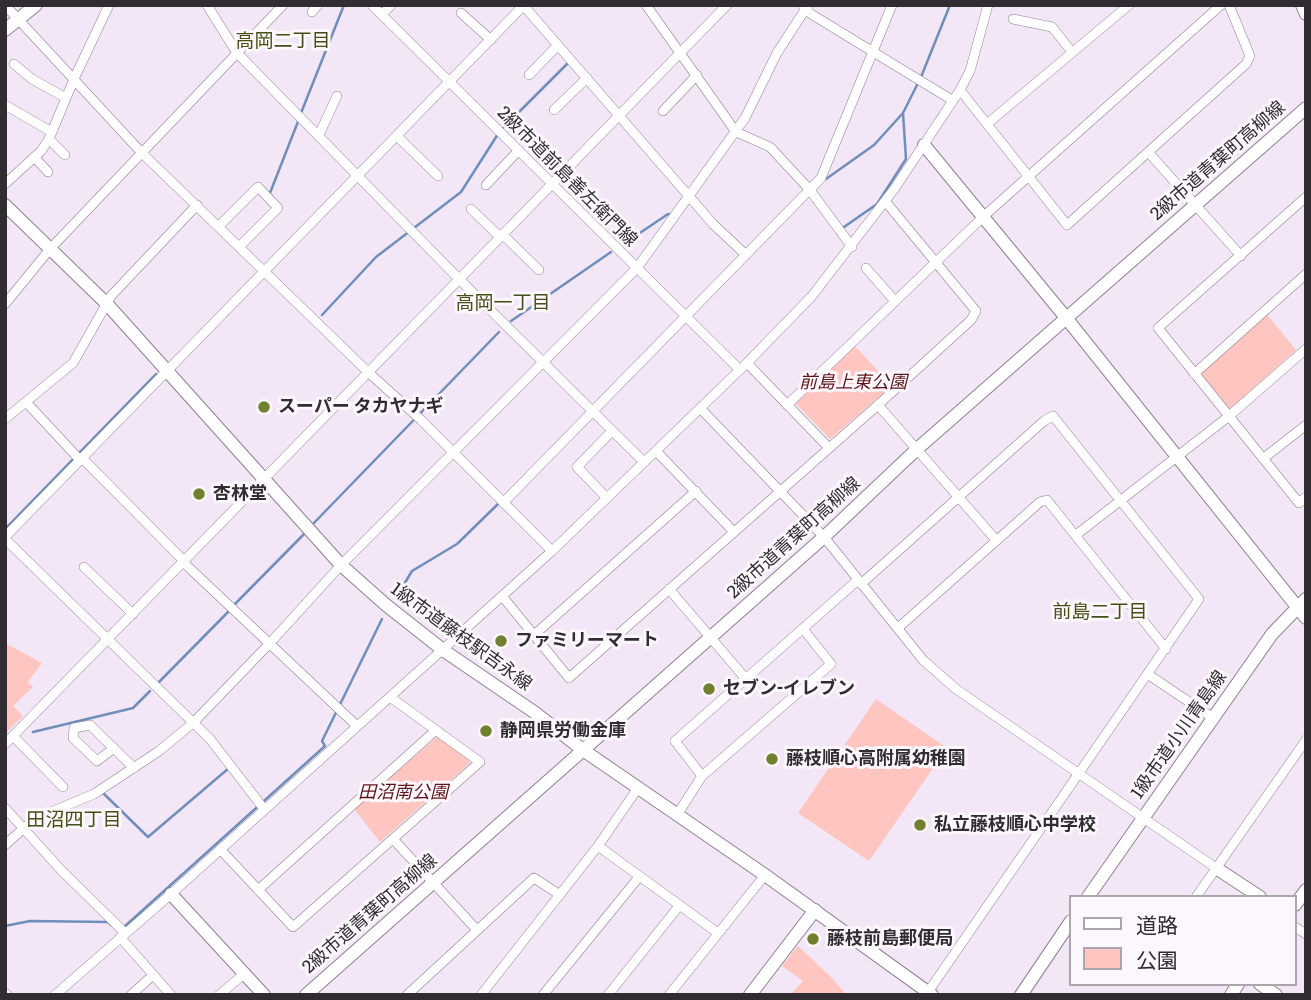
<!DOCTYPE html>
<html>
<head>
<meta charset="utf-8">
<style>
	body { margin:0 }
	#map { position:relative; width:1311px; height:1000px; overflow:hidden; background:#f3e6f6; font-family:Literata,"Noto Sans JP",serif }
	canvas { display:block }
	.frame { position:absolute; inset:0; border:7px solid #312c32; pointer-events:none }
	.legend { position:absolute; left:1069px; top:895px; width:228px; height:91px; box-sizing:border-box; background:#fcf6fd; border:2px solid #aba5ac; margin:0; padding:9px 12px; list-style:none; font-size:21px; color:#312c32 }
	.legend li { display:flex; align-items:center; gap:14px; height:35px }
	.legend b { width:35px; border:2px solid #aba5ac }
</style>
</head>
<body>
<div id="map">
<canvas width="1311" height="1000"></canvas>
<div class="frame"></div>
<ul class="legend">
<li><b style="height:9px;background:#fff"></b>道路</li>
<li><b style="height:19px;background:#ffc6c1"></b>公園</li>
</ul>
</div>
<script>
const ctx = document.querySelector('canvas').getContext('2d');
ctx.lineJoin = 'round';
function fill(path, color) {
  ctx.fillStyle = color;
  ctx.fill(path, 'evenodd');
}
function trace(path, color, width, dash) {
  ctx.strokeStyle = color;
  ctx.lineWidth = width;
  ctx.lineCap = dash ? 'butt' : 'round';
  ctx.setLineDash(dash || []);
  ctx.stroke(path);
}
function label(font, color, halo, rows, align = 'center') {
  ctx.font = font + ' Literata,"Noto Sans JP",serif';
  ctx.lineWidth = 6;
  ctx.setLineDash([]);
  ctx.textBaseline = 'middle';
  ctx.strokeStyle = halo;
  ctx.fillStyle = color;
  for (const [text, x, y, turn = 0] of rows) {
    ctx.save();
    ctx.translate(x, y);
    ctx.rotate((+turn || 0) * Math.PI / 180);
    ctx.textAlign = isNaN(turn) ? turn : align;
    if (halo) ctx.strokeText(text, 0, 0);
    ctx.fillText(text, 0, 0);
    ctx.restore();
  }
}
fill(new Path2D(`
	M 1266,313 L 1296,350 L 1228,411 L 1199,375 Z
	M 854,345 L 892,386 L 830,439 L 794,402 Z
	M 5,643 L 42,663 L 28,682 L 33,687 L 13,706 L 23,716 L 5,734 Z
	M 876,699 L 947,748 L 869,861 L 798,813 Z
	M 438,736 L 469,757 L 470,763 L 380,842 L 354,809 Z
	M 798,946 L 829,975 L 847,995 L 790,995 L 803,981 L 782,966 Z`), '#ffc6c1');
trace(new Path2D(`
	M 921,77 L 950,5
	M 301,113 L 344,5
	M 502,129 L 569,62
	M 826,179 L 874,145 L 903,113 L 918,83
	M 270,193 L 299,119
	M 844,227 L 877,204 L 906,159 L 903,113
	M 625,243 L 668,214 L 672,215
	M 322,315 L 376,257 L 461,192 L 498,134
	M 511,321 L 611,252
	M 311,526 L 499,332
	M 5,529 L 156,374
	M 397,596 L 412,571 L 457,544 L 498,504
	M 235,604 L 307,531
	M 159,682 L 229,611
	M 33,732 L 133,708 L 150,691
	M 101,791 L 148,837 L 229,768
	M 5,926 L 30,921 L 108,922 L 111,925
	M 124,927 L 325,746 L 322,741 L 382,619`), '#6f8eb9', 2.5);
const street = new Path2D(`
	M 5,5 L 141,152 L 368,372 L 420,419 L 552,551
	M 207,5 L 237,53 L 459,279 L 644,462
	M 372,5 L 740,370
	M 523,5 L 713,224 L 746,255
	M 646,5 L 736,132 L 770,147 L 810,190 L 852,247
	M 803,6 L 811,14 L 952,100
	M 312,12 L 318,5
	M 461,13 L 491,40
	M 382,15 L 391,5
	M 1013,19 L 1052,27 L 1072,52
	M 14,64 L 32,79 L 66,98
	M 529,75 L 558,45
	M 960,90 L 1067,225 L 1246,64 L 1250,56 L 1229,5
	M 5,105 L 52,132
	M 554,110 L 587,78
	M 663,111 L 697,75
	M 987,124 L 1129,5
	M 319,135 L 337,96
	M 397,136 L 438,176
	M 49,139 L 65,155
	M 1149,153 L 1241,256
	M 34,157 L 48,172
	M 5,184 L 41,151 L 49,139 L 74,79 L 109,5
	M 486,185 L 518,151
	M 1306,197 L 1158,328 L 1299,503 L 1306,497
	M 471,209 L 500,237
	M 219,226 L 258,187 L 278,208 L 240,246
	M 502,234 L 539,270
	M 866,268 L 894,300
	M 5,304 L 50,249 L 283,5
	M 747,363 L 829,448
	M 1194,374 L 1306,274
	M 26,402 L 80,460
	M 787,405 L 984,216 L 1221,5
	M 878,405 L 996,540
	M 700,408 L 824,537 L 923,660 L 956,689 L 1216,868
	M 5,419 L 73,363 L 111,296 L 197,205
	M 656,451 L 734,532
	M 82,458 L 184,561
	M 1264,458 L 1306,425
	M 607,498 L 577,467 L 612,431
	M 503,503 L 821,178 L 892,5
	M 1076,535 L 1228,417 L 1306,349
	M 5,537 L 524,5
	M 5,539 L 210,739 L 264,809
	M 183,562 L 357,726
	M 84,567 L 133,614
	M 861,584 L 1044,421 L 1053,416 L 1199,599 L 928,992
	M 669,589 L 746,679
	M 502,596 L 569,678 L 878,405 L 971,320 L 976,311 L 885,201
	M 898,628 L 1040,502 L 1047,500 L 1166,649
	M 534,635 L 696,491
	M 1149,675 L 1213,718
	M 13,736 L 63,787
	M 5,744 L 727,5
	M 114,748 L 97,761 L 73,738 L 74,728 L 90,725 L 134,768
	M 702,776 L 675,741 L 858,580
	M 5,808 L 60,869 L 125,933
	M 677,815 L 702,776 L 831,664 L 803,629
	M 394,840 L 477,930
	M 5,845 L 34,819 L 94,794 L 159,751 L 193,723 L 270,643 L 341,565 L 637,268 L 745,118 L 777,53 L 808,5
	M 598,846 L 718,933
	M 220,849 L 293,927 L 480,762 L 390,697
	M 258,890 L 436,730
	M 1196,897 L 1306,740
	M 1295,927 L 1306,934
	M 120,937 L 171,995
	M 5,993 L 7,995
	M 55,995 L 171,894 L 552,551 L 747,363 L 812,296 L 895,188 L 960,90 L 970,71 L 988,5
	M 131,995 L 153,975
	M 219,995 L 244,974
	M 407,995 L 534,878 L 560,895
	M 481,995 L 598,846 L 638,788
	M 543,995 L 639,877
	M 608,995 L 679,906
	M 669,995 L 765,875`);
const secondary = new Path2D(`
	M 1302,5 L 1306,14
	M 5,30 L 36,5
	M 924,145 L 1067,319 L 1306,618
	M 5,205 L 107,304 L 341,565 L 386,605 L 443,650 L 534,712 L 583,750 L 765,875 L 932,995
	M 1216,868 L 1260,897
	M 171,894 L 264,995
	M 1088,897 L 1272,634 L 1306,599
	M 1295,905 L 1306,890
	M 1260,984 L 1276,995
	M 306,995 L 824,537 L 917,449 L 1306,108
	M 750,995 L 815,910
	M 1021,995 L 1071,921
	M 1231,995 L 1238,984`);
trace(street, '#8d8190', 10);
trace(secondary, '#8d8190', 14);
trace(street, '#fff', 9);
trace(secondary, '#fff', 12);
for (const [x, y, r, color] of [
	[264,407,7,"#71802f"],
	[199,494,7,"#71802f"],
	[501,641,7,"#71802f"],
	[709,689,7,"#71802f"],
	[486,731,7,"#71802f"],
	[772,759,7,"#71802f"],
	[920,825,7,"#71802f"],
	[813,939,7,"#71802f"]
]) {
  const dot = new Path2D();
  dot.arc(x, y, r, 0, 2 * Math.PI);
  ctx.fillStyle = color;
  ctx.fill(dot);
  trace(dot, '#fcf6fd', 2.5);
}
label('18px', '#312c32', '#fcf6fd', [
	["2級市道青葉町高柳線",1218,161,-41],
	["2級市道前島善左衛門線",567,177,45],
	["2級市道青葉町高柳線",794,538,-42],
	["1級市道藤枝駅吉永線",461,637,36],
	["1級市道小川青島線",1179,735,-55],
	["2級市道青葉町高柳線",370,914,-41]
]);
label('italic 18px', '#5d1518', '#fcf6fd', [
	["前島上東公園",853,383],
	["田沼南公園",403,793]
]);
label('bold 18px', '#312c32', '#fcf6fd', [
	["スーパー タカヤナギ",278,407],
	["杏林堂",213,494],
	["ファミリーマート",515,641],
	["セブン-イレブン",723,689],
	["静岡県労働金庫",500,731],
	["藤枝順心高附属幼稚園",786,759],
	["私立藤枝順心中学校",934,825],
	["藤枝前島郵便局",827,939]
], 'left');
label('19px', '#454f17', '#fcf6fd', [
	["高岡二丁目",283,41],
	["高岡一丁目",503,303],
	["前島二丁目",1100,612],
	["田沼四丁目",74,820]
]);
</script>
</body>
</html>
